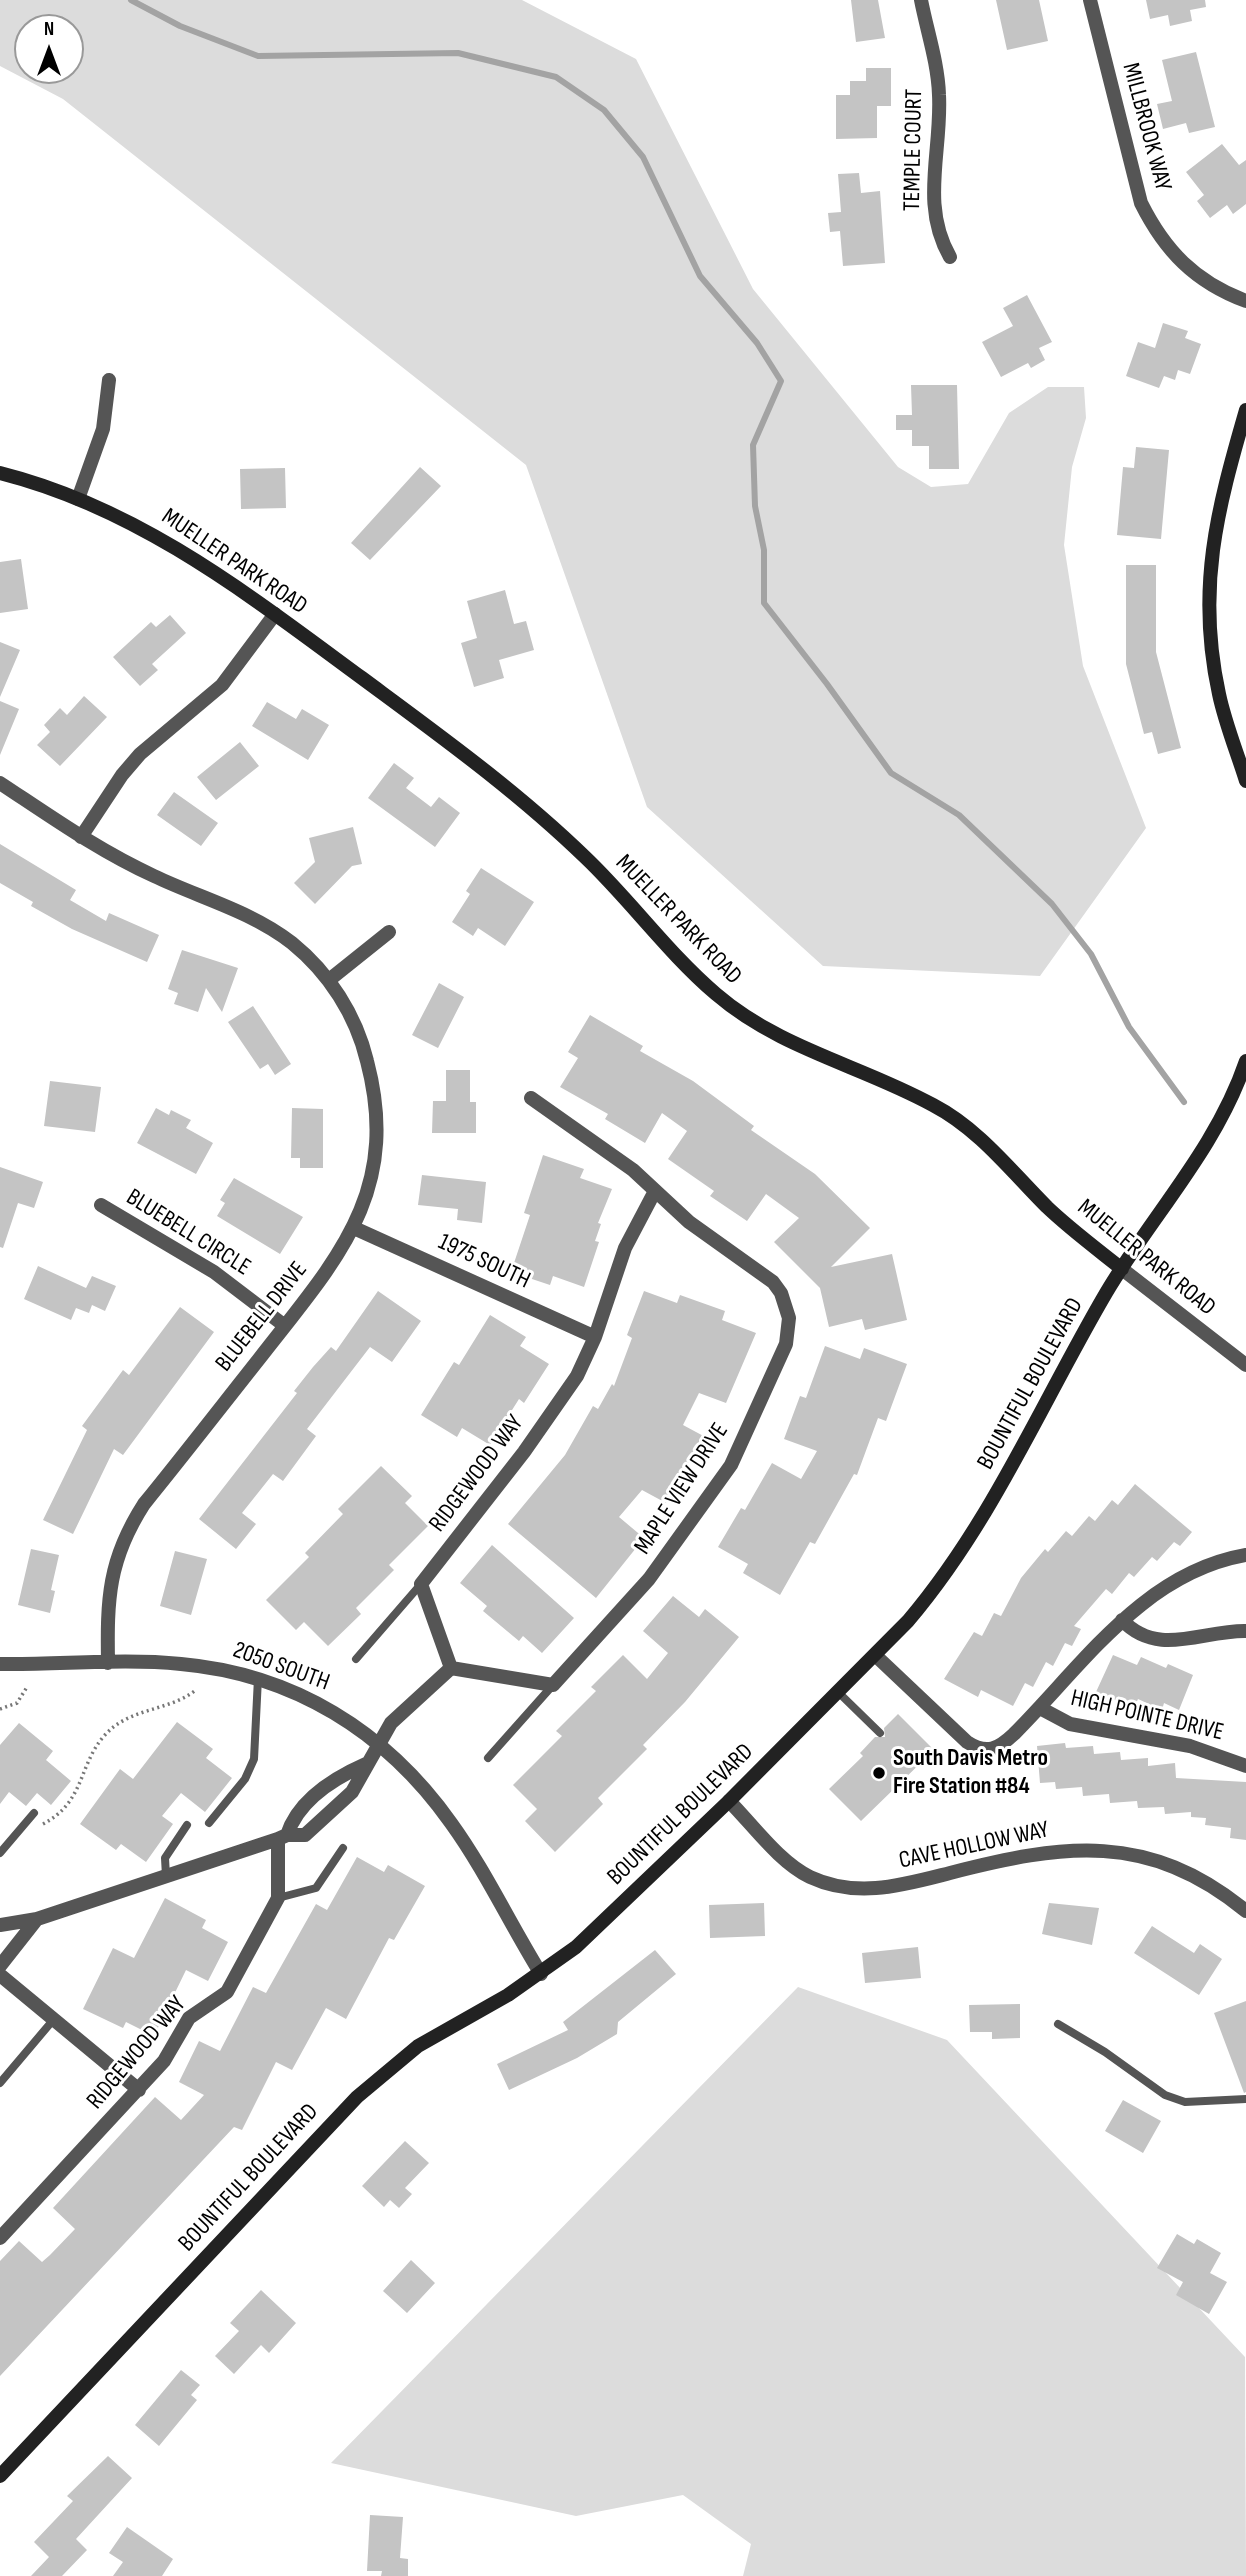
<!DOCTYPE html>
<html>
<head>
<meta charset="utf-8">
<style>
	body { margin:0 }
	#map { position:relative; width:1246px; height:2576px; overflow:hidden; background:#fff; font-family:"Sofia Sans Condensed",sans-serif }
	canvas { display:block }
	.north { position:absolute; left:14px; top:14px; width:70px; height:70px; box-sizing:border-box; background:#fff; border:2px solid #999; border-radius:50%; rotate:0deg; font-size:19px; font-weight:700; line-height:28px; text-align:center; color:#000 }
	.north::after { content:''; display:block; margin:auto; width:24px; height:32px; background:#000; clip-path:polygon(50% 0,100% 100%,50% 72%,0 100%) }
</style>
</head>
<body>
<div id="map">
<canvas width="1246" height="2576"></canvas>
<div class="north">N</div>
</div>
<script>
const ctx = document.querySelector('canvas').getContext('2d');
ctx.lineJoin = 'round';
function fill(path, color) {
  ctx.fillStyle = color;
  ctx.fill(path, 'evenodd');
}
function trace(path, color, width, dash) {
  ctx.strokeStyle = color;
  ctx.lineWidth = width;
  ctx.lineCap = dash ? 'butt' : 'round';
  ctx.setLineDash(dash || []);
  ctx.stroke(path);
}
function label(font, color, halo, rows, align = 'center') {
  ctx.font = font + ' "Sofia Sans Condensed",sans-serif';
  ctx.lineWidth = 6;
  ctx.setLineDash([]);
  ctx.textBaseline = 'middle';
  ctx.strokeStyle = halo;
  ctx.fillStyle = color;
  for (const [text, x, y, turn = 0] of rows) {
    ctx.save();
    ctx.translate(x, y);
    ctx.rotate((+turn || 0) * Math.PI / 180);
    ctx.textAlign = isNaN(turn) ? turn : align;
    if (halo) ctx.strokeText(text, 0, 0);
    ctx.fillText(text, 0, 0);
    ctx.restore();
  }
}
fill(new Path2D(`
	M 0,0 L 522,0 L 636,59 L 753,289 L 898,467 L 931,487 L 968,484 L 1009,413 L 1048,387 L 1084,387 L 1086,418 L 1072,467 L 1064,545 L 1083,666 L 1146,828 L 1040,976 L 823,966 L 647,807 L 526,465 L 63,99 L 0,66 ZM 70,28 L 70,70 L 28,70 L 28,28 Z
	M 798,1987 L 947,2040 L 1245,2357 L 1246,2576 L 743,2576 L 751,2544 L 683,2495 L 576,2516 L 331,2463 Z`), '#dcdcdc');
trace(new Path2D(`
	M 131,0 L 180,26 L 258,56 L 458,53 L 556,77 L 604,110 L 643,157 L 700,276 L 757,343 L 781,381 L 753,445 L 755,506 L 764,550 L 764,603 L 827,684 L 891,773 L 959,815 L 1052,904 L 1091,954 L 1129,1027 L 1184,1102`), '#a3a3a3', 6);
fill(new Path2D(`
	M 851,0 L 878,0 L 885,38 L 856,42 Z
	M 996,0 L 1039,0 L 1048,41 L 1007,50 Z
	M 1146,0 L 1205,0 L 1206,7 L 1190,10 L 1192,21 L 1170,26 L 1168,15 L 1150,19 Z
	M 1196,52 L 1215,127 L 1189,133 L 1186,123 L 1163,129 L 1157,104 L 1172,101 L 1162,60 Z
	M 866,68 L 891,68 L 891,106 L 877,106 L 877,138 L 836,139 L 836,95 L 850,95 L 850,81 L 866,81 Z
	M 1222,144 L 1239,165 L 1246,160 L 1246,204 L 1233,214 L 1227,205 L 1210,218 L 1197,201 L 1204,195 L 1186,172 Z
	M 859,173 L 861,193 L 880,191 L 885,263 L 843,266 L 840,231 L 830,232 L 828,213 L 841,212 L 838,174 Z
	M 1027,295 L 1052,342 L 1039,348 L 1045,360 L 1031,368 L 1028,363 L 1001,377 L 982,342 L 1013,326 L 1003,308 Z
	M 1163,323 L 1188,331 L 1185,338 L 1201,344 L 1190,374 L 1178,370 L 1175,380 L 1164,376 L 1159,388 L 1126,376 L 1138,342 L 1155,348 Z
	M 911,385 L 957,385 L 959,469 L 929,469 L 929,446 L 912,446 L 912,430 L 896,430 L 896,415 L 912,415 Z
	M 1136,447 L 1169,450 L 1161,539 L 1117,535 L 1123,467 L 1134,468 Z
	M 420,467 L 441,486 L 370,560 L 351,543 Z
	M 285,468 L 286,508 L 241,509 L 240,469 Z
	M 21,559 L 28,609 L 0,613 L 0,562 Z
	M 1126,565 L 1156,565 L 1156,652 L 1181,748 L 1158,754 L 1152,732 L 1144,734 L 1126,664 Z
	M 505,590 L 514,624 L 526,621 L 534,650 L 499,660 L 504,678 L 474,687 L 461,643 L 477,638 L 467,601 Z
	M 170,615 L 186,633 L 152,664 L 158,670 L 140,686 L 113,657 L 151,622 L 156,627 Z
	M 0,642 L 20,650 L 0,697 Z
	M 84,696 L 107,717 L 60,766 L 37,745 L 50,732 L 44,725 L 60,708 L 67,715 Z
	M 0,701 L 19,709 L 0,755 Z
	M 267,702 L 296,719 L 302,709 L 329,725 L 308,760 L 252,726 Z
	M 240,742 L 259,766 L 216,800 L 197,777 Z
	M 394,763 L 414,778 L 406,788 L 431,807 L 439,797 L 460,813 L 435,847 L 368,798 Z
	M 174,792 L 218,823 L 201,846 L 157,815 Z
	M 353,827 L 362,864 L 352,866 L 315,904 L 294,883 L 315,862 L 309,838 Z
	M 0,844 L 76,890 L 70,900 L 106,921 L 109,913 L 159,935 L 147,962 L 72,929 L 31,906 L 33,902 L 0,883 Z
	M 481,868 L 534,902 L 505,946 L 478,928 L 473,936 L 452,922 L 470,894 L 466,891 Z
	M 182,950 L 238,968 L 222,1012 L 206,988 L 198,1012 L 174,1004 L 178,993 L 168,989 Z
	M 439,983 L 464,997 L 438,1048 L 412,1035 Z
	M 253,1006 L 291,1064 L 275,1075 L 268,1064 L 260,1069 L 228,1022 Z
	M 590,1015 L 643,1046 L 640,1051 L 693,1081 L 754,1126 L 751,1130 L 815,1174 L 870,1228 L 831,1267 L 892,1254 L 907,1320 L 865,1330 L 862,1319 L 829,1327 L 820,1288 L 774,1242 L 799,1218 L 766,1194 L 747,1221 L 710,1196 L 714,1191 L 668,1159 L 687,1131 L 662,1113 L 645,1143 L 605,1119 L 608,1114 L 560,1087 L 578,1058 L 568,1052 Z
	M 446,1070 L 470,1070 L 470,1102 L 476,1102 L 476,1133 L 432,1133 L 433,1101 L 446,1101 Z
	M 50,1081 L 101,1087 L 95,1132 L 44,1126 Z
	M 156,1108 L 169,1115 L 171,1110 L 191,1120 L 186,1128 L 213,1143 L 196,1174 L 137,1143 Z
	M 292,1108 L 323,1109 L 323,1168 L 300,1168 L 300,1158 L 291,1158 Z
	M 543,1155 L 584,1169 L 580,1178 L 612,1189 L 598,1223 L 601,1224 L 595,1241 L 599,1242 L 584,1287 L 553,1276 L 550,1285 L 511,1272 L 530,1215 L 524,1213 Z
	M 0,1167 L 43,1182 L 34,1208 L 18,1203 L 3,1248 L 0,1247 Z
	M 422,1175 L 486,1182 L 482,1223 L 457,1220 L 458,1209 L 418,1205 Z
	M 234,1178 L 303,1217 L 280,1254 L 217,1216 L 225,1203 L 220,1200 Z
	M 38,1266 L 86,1288 L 92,1276 L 116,1286 L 105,1311 L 92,1305 L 89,1313 L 76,1308 L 71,1320 L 24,1299 Z
	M 378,1291 L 421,1321 L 392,1362 L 370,1347 L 307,1429 L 316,1436 L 283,1481 L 273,1474 L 242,1513 L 256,1524 L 236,1549 L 199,1519 L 297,1393 L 294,1391 L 313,1367 L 331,1347 L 336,1351 Z
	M 644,1291 L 677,1303 L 680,1295 L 725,1311 L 722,1320 L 756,1333 L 726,1403 L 699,1393 L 683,1425 L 709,1439 L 696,1462 L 691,1459 L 666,1503 L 642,1490 L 619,1517 L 644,1538 L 596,1598 L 508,1524 L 565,1455 L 593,1406 L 598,1409 L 612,1384 L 614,1386 L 632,1338 L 627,1335 Z
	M 180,1307 L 214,1332 L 123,1455 L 114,1449 L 73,1534 L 43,1520 L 87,1430 L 82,1426 L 123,1370 L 129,1375 Z
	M 490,1315 L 526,1337 L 520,1346 L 549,1364 L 524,1403 L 519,1399 L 490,1445 L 462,1428 L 457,1437 L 421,1415 L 454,1362 L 459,1365 Z
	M 825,1346 L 860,1359 L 864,1348 L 907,1364 L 886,1421 L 878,1418 L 857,1475 L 854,1474 L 815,1544 L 810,1542 L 780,1595 L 743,1573 L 748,1564 L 718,1547 L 741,1508 L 745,1510 L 772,1463 L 801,1479 L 817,1451 L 784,1439 L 800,1396 L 806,1398 Z
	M 381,1466 L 412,1496 L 405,1503 L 428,1526 L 389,1565 L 394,1570 L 356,1608 L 361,1614 L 328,1646 L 304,1622 L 296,1630 L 266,1600 L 309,1557 L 305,1553 L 343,1514 L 338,1509 Z
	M 1135,1484 L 1192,1532 L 1180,1546 L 1174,1542 L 1157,1561 L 1152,1557 L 1134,1577 L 1129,1573 L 1112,1594 L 1106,1589 L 1074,1626 L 1081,1629 L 1072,1646 L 1065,1643 L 1053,1666 L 1046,1662 L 1033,1687 L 1025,1683 L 1013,1706 L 981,1690 L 978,1697 L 944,1679 L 974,1632 L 982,1636 L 994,1613 L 1001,1616 L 1021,1578 L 1045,1549 L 1048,1552 L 1066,1531 L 1072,1536 L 1089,1516 L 1095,1521 L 1112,1500 L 1118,1505 Z
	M 492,1545 L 574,1618 L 542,1653 L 523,1636 L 519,1641 L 483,1611 L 487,1606 L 460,1583 Z
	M 31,1549 L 59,1555 L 51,1590 L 55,1591 L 50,1613 L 18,1605 Z
	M 175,1551 L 207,1559 L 191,1615 L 160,1606 Z
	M 673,1596 L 699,1617 L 705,1609 L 739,1637 L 685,1702 L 643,1745 L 647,1749 L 598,1798 L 603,1804 L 555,1852 L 525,1821 L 537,1809 L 513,1785 L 562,1736 L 556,1731 L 596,1691 L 591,1687 L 623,1655 L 647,1679 L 668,1653 L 643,1631 Z
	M 1113,1655 L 1137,1665 L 1141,1657 L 1166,1668 L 1168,1664 L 1193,1675 L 1179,1710 L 1164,1703 L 1162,1710 L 1138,1699 L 1134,1708 L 1096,1692 Z
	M 898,1714 L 934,1750 L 861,1821 L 829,1789 L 863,1756 L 860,1753 L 875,1737 L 885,1737 L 884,1728 Z
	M 177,1722 L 213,1749 L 206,1758 L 232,1778 L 205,1812 L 181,1793 L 162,1816 L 173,1824 L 146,1862 L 121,1844 L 116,1850 L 80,1824 L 120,1769 L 133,1779 Z
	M 19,1723 L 53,1751 L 46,1760 L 71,1781 L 51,1805 L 37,1793 L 26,1806 L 9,1792 L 0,1804 L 0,1745 Z
	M 1065,1743 L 1066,1748 L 1093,1746 L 1094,1754 L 1120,1752 L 1121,1760 L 1148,1758 L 1148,1766 L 1175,1763 L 1176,1778 L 1246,1782 L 1246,1840 L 1230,1838 L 1231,1828 L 1205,1825 L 1206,1818 L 1191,1817 L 1191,1812 L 1165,1814 L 1164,1807 L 1138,1808 L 1137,1801 L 1110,1803 L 1109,1794 L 1083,1796 L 1082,1787 L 1056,1789 L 1055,1782 L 1040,1783 L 1037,1746 Z
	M 357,1857 L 384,1872 L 388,1865 L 425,1886 L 394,1940 L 389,1938 L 346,2019 L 326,2008 L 292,2070 L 276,2062 L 242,2130 L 234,2127 L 0,2376 L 0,2261 L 19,2241 L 42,2262 L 50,2255 L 75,2229 L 53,2208 L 155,2097 L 181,2120 L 204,2095 L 179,2082 L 199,2041 L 220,2051 L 253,1987 L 266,1993 L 316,1904 L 327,1910 Z
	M 165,1898 L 206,1920 L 202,1928 L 228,1942 L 208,1981 L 186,1970 L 154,2036 L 126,2022 L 123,2028 L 83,2009 L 113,1948 L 134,1958 Z
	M 764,1903 L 765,1936 L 710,1938 L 709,1905 Z
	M 1049,1903 L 1099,1908 L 1092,1945 L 1042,1934 Z
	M 1152,1926 L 1194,1953 L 1200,1944 L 1222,1959 L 1199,1995 L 1134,1953 Z
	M 918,1947 L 921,1978 L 865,1983 L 862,1953 Z
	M 655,1950 L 676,1974 L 618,2022 L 617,2034 L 577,2058 L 509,2090 L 497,2064 L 568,2030 L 563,2022 Z
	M 1246,2001 L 1246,2092 L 1244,2093 L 1214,2013 Z
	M 1020,2004 L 1020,2038 L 992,2039 L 992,2032 L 970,2032 L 969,2005 Z
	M 1123,2100 L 1161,2121 L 1143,2153 L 1105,2131 Z
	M 405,2141 L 429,2163 L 405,2188 L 412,2194 L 399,2208 L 390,2200 L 384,2207 L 362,2186 Z
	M 1177,2234 L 1194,2244 L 1197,2239 L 1221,2253 L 1210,2273 L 1227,2282 L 1209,2314 L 1176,2295 L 1183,2282 L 1157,2268 Z
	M 411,2260 L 435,2283 L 407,2313 L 383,2291 Z
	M 261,2290 L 296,2323 L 269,2353 L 261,2345 L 234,2374 L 215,2356 L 239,2331 L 230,2323 Z
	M 181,2370 L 200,2385 L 191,2395 L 197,2400 L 159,2446 L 135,2425 Z
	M 108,2456 L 132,2478 L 76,2539 L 87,2550 L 62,2576 L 31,2576 L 49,2557 L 34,2542 L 73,2501 L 67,2496 Z
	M 370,2515 L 403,2517 L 400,2558 L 408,2559 L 408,2576 L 381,2576 L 382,2571 L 367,2571 Z
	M 127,2527 L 173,2559 L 162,2576 L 113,2576 L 123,2562 L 109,2553 Z`), '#c4c4c4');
trace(new Path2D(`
	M 0,1709 L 17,1703 L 27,1687
	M 43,1824 C 85,1802 78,1766 104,1736 C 129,1707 168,1712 196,1690`), '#777', 3.5, [2, 3.5]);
trace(new Path2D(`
	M 356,1659 L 421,1584
	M 838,1692 L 880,1733
	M 488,1758 L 553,1685
	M 209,1823 L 245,1779 L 254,1759 L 258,1678
	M 0,1853 L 34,1813
	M 166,1876 L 165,1858 L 187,1825
	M 278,1898 L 316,1888 L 343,1848
	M 1058,2024 L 1105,2052 L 1165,2095 L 1185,2102 L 1246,2099
	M 0,2083 L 54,2019`), '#555', 8);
trace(new Path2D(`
	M 921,0 C 927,31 938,63 939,95 C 942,151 920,205 950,257
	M 1090,0 L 1141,203 C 1165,251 1195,282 1246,301
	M 78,499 L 103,429 L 109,380
	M 0,783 C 50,816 99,851 154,876 C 200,898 251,911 292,943 C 329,973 356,1015 367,1061 C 402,1194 335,1261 259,1359 C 221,1407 183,1456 144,1504 C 108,1560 107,1599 108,1663
	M 81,837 L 122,775 L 140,754 L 222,685 L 275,614
	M 329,980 L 389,932
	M 101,1205 L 214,1272 L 285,1326
	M 354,1228 L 595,1337
	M 1122,1620 C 1158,1658 1202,1630 1246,1631
	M 875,1655 L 967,1742 C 987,1755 998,1749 1014,1734 C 1083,1665 1143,1573 1246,1555
	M 0,1664 C 60,1665 121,1658 181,1664 C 293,1674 386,1731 451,1823 C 485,1870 510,1924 541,1974
	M 451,1668 L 553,1685 L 649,1579 L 731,1465 L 786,1344 L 789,1318 L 781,1293 L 773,1282 L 689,1222 L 633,1170 L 531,1098
	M 451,1668 L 421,1584 L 524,1452 L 577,1376 L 595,1337 L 625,1248 L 655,1191
	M 1040,1708 L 1070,1724 L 1190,1746 L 1246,1766
	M 729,1801 C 753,1825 779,1862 810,1877 C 857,1899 903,1885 950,1873 C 1063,1844 1148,1831 1246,1911
	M 287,1835 C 298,1801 334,1778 366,1764
	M 0,1925 L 37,1919 L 278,1839
	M 0,1966 L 37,1919
	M 0,1975 L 139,2090
	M 0,2238 L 164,2061 L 189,2018 L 227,1992 L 278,1898 L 278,1839 L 287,1835 L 305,1835 L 352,1792 L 391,1723 L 451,1668`), '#555', 14);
trace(new Path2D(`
	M 1122,1269 L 1246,1365`), '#555', 14);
trace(new Path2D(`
	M 1246,410 C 1217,510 1196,589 1219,694 C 1225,723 1237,752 1246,781
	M 0,473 C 139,508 249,595 362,678 C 439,735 517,791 586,858 C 631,901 668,953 716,994 C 780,1049 860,1065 933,1105 C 979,1129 1011,1171 1047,1207 C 1070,1229 1097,1249 1122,1269
	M 0,2476 L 357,2097 L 418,2046 L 508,1995 L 576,1947 L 729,1801 L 908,1621 C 992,1522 1041,1404 1106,1293 C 1153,1214 1216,1149 1246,1061`), '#222', 14);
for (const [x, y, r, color] of [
	[879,1773,7,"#000"]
]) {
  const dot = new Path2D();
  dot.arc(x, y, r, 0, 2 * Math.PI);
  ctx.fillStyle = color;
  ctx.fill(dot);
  trace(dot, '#fff', 2.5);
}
label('24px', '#000', '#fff', [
	["MILLBROOK WAY",1146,127,75],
	["TEMPLE COURT",914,150,-89],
	["MUELLER PARK ROAD",234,562,34],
	["MUELLER PARK ROAD",678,920,46],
	["BLUEBELL CIRCLE",188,1233,32],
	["MUELLER PARK ROAD",1146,1258,39],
	["1975 SOUTH",484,1262,25],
	["BLUEBELL DRIVE",262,1317,-52],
	["BOUNTIFUL BOULEVARD",1031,1384,-61],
	["RIDGEWOOD WAY",477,1474,-53],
	["MAPLE VIEW DRIVE",682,1489,-57],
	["2050 SOUTH",281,1667,20],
	["HIGH POINTE DRIVE",1147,1716,13],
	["BOUNTIFUL BOULEVARD",681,1815,-44],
	["CAVE HOLLOW WAY",974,1846,-12],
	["RIDGEWOOD WAY",137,2053,-50],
	["BOUNTIFUL BOULEVARD",249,2178,-47]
]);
label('bold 24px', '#000', '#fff', [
	["South Davis Metro",893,1759],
	["Fire Station #84",893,1787]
], 'left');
</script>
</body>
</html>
